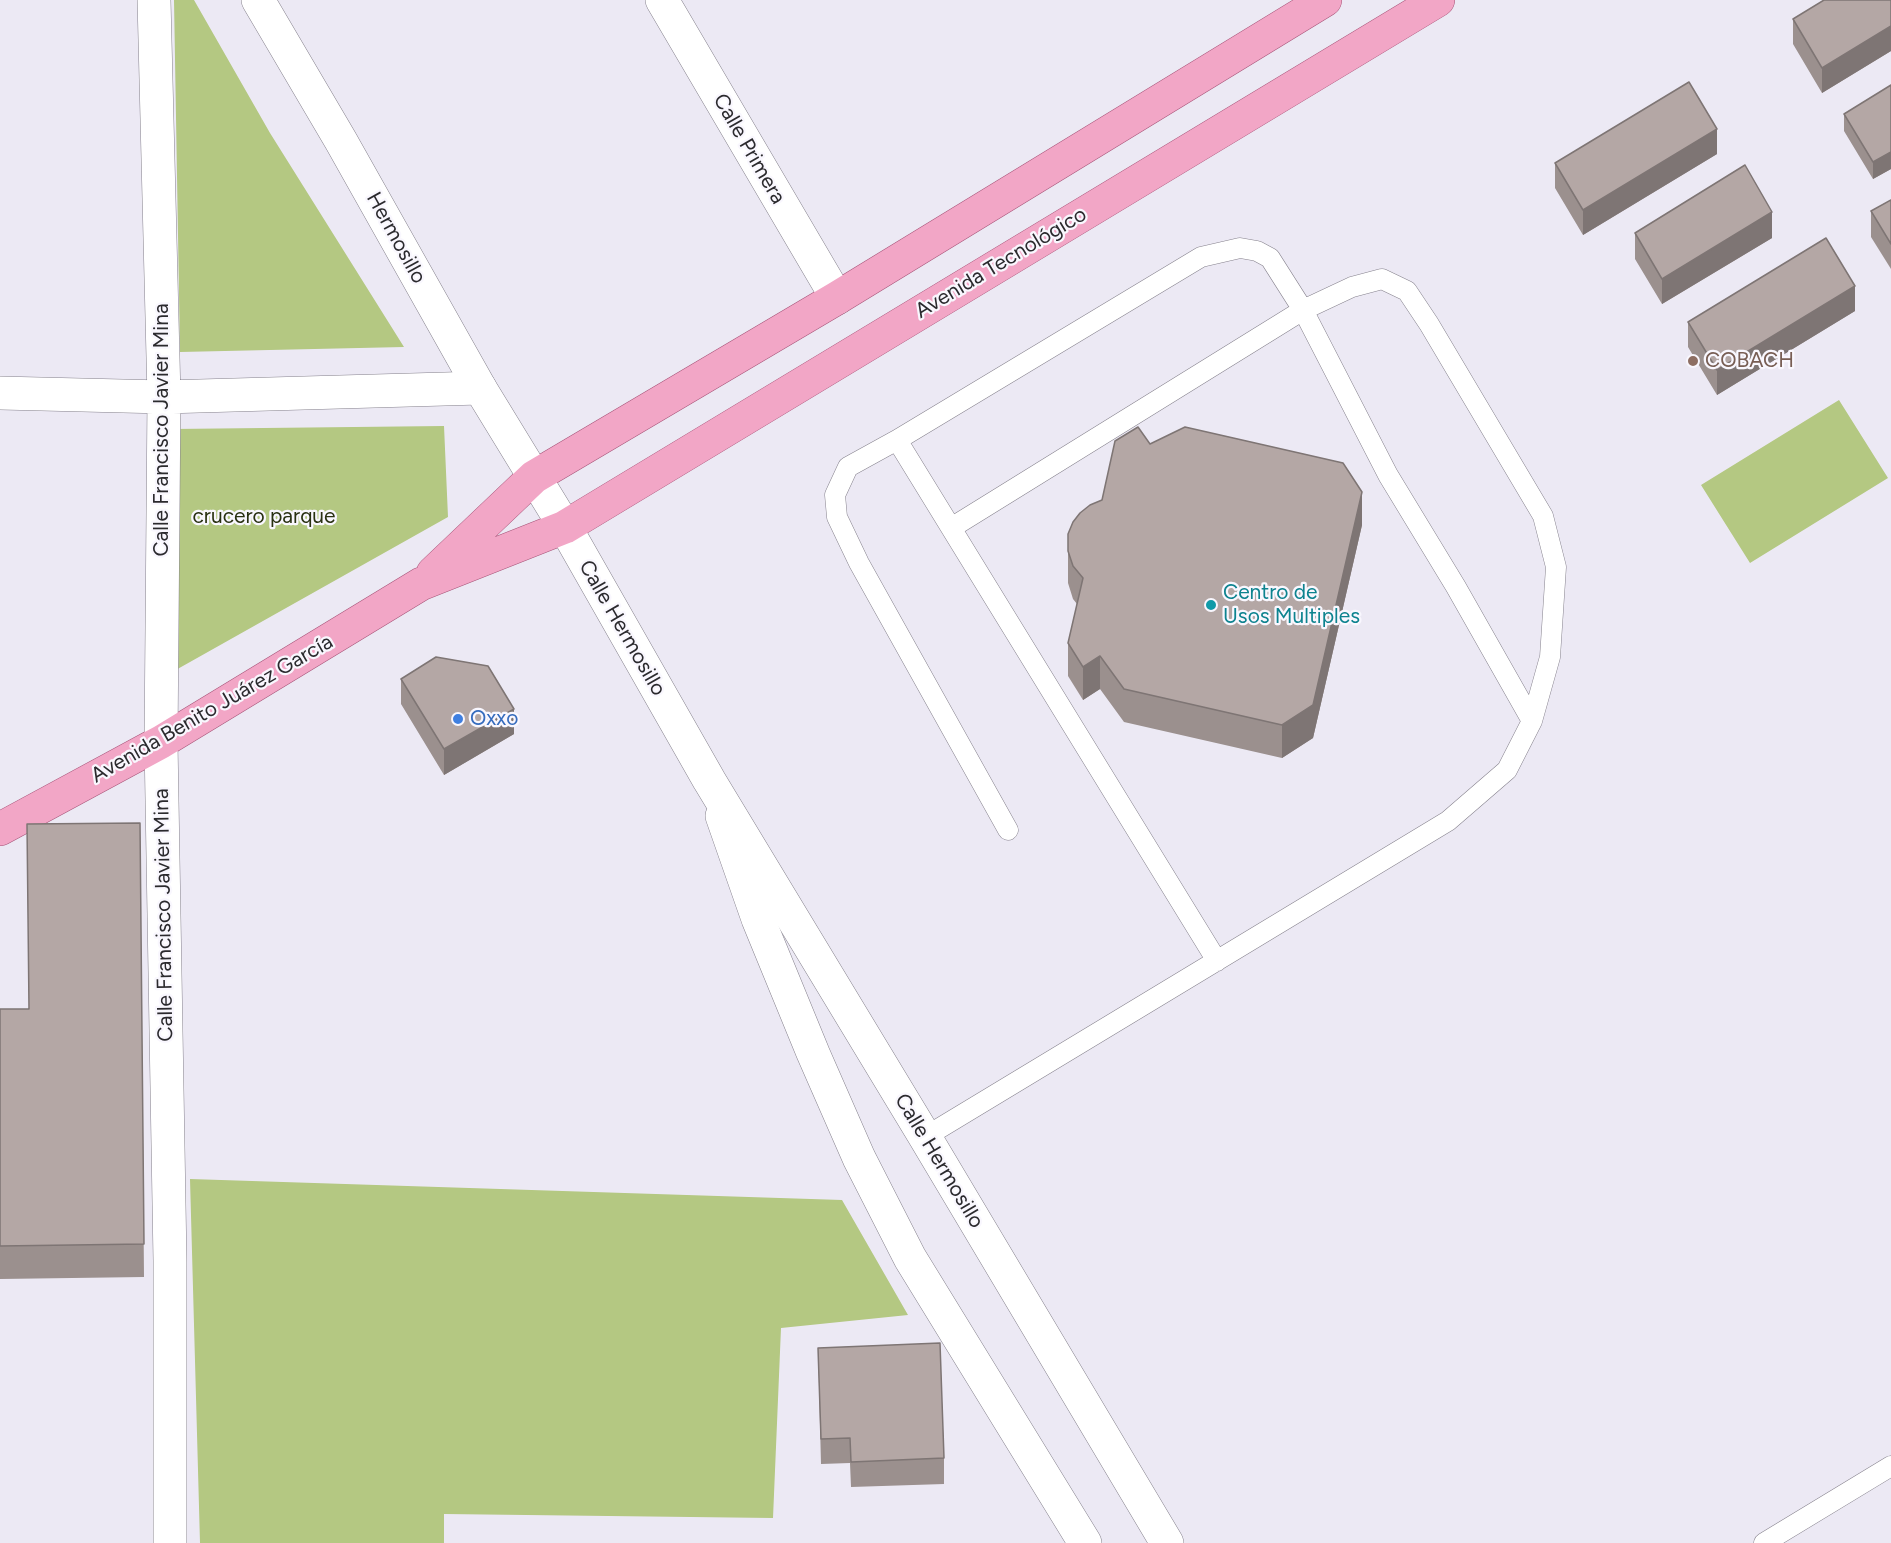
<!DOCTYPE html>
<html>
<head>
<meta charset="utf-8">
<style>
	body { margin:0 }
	canvas { display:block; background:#ece9f4 }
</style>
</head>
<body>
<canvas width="1891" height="1543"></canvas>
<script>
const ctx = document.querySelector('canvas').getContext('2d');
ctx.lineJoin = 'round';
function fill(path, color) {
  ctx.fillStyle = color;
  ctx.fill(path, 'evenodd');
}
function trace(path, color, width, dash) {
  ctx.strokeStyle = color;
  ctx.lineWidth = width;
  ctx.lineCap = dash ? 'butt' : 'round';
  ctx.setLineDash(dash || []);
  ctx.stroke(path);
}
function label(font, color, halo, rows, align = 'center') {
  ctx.font = font + ' Figtree,sans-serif';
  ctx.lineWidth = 4.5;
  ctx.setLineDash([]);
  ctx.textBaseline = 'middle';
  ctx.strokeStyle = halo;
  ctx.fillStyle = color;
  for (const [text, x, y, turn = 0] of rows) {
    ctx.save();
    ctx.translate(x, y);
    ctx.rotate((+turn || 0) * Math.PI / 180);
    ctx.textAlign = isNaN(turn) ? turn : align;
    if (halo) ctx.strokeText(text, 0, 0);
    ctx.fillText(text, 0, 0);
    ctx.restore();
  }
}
fill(new Path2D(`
	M 174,0 L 194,0 L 270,133 L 404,347 L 180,352 Z
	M 1839,400 L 1888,478 L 1750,563 L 1701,485 Z
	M 444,426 L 448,517 L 174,671 L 173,429 Z
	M 190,1179 L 842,1200 L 908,1315 L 781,1328 L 773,1518 L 444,1514 L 444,1543 L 200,1543 Z`), '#b4c882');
const lane = new Path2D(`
	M 897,440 L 1201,257 L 1240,248 L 1257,251 L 1270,258 L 1303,310 L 1388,475 L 1456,587 L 1532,721
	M 1008,830 L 859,563 L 837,517 L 835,495 L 848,467 L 897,440 L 1217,961
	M 925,1137 L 1448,821 L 1507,770 L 1532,721 L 1550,657 L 1556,567 L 1543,516 L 1429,324 L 1407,291 L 1382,279 L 1352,287 L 1303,310 L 951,528
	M 1764,1543 L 1891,1466`);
const street = new Path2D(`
	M 154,0 L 164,397 L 161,742 L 170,1261 L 170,1543
	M 662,0 L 837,298
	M 0,393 L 164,397 L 480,388
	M 722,816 L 758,919 L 813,1053 L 859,1158 L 910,1258 L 1085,1543`);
const secondary = new Path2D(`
	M 258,0 L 341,141 L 480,388 L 565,527 L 709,780 L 925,1137 L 1167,1543`);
const primary = new Path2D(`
	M 433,573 L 534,477 L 837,298 L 1325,0
	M 0,829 L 161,742 L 421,584 L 565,527 L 1438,0`);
trace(lane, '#86828d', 21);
trace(street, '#86828d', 34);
trace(secondary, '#86828d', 34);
trace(primary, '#a65478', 34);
trace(lane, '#fff', 20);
trace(street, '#fff', 33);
trace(secondary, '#fff', 33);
trace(primary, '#f2a6c6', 33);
fill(new Path2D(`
	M 1891,0 L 1891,51 L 1822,93 L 1793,44 L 1793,19 Z
	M 1891,85 L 1891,169 L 1873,179 L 1844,131 L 1844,114 Z
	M 1717,154 L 1583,235 L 1555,188 L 1555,163 Z
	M 1891,200 L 1891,269 L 1871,237 L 1871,211 Z
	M 1635,233 L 1772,238 L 1662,304 L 1635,259 Z
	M 1855,311 L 1717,395 L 1688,347 L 1688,322 Z
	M 1150,444 L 1362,525 L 1313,738 L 1282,758 L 1124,722 L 1100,689 L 1083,700 L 1068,676 L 1068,643 L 1077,604 L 1073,599 L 1068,583 L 1068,551 L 1102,500 Z
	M 401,679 L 514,734 L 444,775 L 401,704 Z
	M 140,823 L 144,1277 L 0,1279 L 0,1009 L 28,1009 Z
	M 818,1348 L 944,1458 L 944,1484 L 851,1487 L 850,1463 L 821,1464 Z`), '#9b908e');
fill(new Path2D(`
	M 1891,26 L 1891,51 L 1822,93 L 1822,68 Z
	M 1717,129 L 1717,154 L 1583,235 L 1583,210 Z
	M 1891,152 L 1891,169 L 1873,179 L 1873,162 Z
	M 1772,212 L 1772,238 L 1662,304 L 1662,279 Z
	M 1855,286 L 1855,311 L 1717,395 L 1717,370 Z
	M 1362,492 L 1362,525 L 1313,738 L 1282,758 L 1282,725 Z
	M 1100,656 L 1100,689 L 1083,700 L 1083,667 Z
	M 514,709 L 514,734 L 444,775 L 444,749 Z`), '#7e7574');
const building = new Path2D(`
	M 1824,0 L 1891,0 L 1891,26 L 1822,68 L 1793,19 Z
	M 1689,82 L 1717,129 L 1583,210 L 1555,163 Z
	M 1891,85 L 1891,152 L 1873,162 L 1844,114 Z
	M 1745,165 L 1772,212 L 1662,279 L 1635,233 Z
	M 1891,200 L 1891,244 L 1871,211 Z
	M 1826,238 L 1855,286 L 1717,370 L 1688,322 Z
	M 1138,427 L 1150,444 L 1185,427 L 1343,463 L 1362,492 L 1313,705 L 1282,725 L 1124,689 L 1100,656 L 1083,667 L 1068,643 L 1083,578 L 1073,566 L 1068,551 L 1068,534 L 1073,522 L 1080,513 L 1090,505 L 1102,500 L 1115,441 Z
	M 436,657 L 488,666 L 514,709 L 444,749 L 401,679 Z
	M 140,823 L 144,1244 L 0,1246 L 0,1009 L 29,1009 L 27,824 Z
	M 940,1343 L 944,1458 L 851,1462 L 850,1438 L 821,1439 L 818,1348 Z`);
fill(building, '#b4a7a5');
trace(building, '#7e7574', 1.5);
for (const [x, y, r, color] of [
	[1693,361,6,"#8d6e63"],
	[1211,605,6,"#0f9aa8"],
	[458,719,6,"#3f7fe0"]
]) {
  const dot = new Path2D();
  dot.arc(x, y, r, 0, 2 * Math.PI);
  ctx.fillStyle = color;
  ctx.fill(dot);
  trace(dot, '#f9f7fe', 2);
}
label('21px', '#2b2a2e', '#f9f7fe', [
	["Calle Primera",749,149,60],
	["Hermosillo",396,238,61],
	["Avenida Tecnológico",1001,263,-31],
	["Calle Francisco Javier Mina",162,430,-90],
	["Calle Hermosillo",622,628,60],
	["Avenida Benito Juárez García",212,709,-30],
	["Calle Francisco Javier Mina",164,915,-91],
	["Calle Hermosillo",939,1161,59]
]);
label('21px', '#785e54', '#f9f7fe', [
	["COBACH",1705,361]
], 'left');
label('21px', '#293111', '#f9f7fe', [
	["crucero parque",264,517]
]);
label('21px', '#0d838f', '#f9f7fe', [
	["Centro de",1223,593],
	["Usos Multiples",1223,617]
], 'left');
label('21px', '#366cbe', '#f9f7fe', [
	["Oxxo",470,719]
], 'left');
</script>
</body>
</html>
